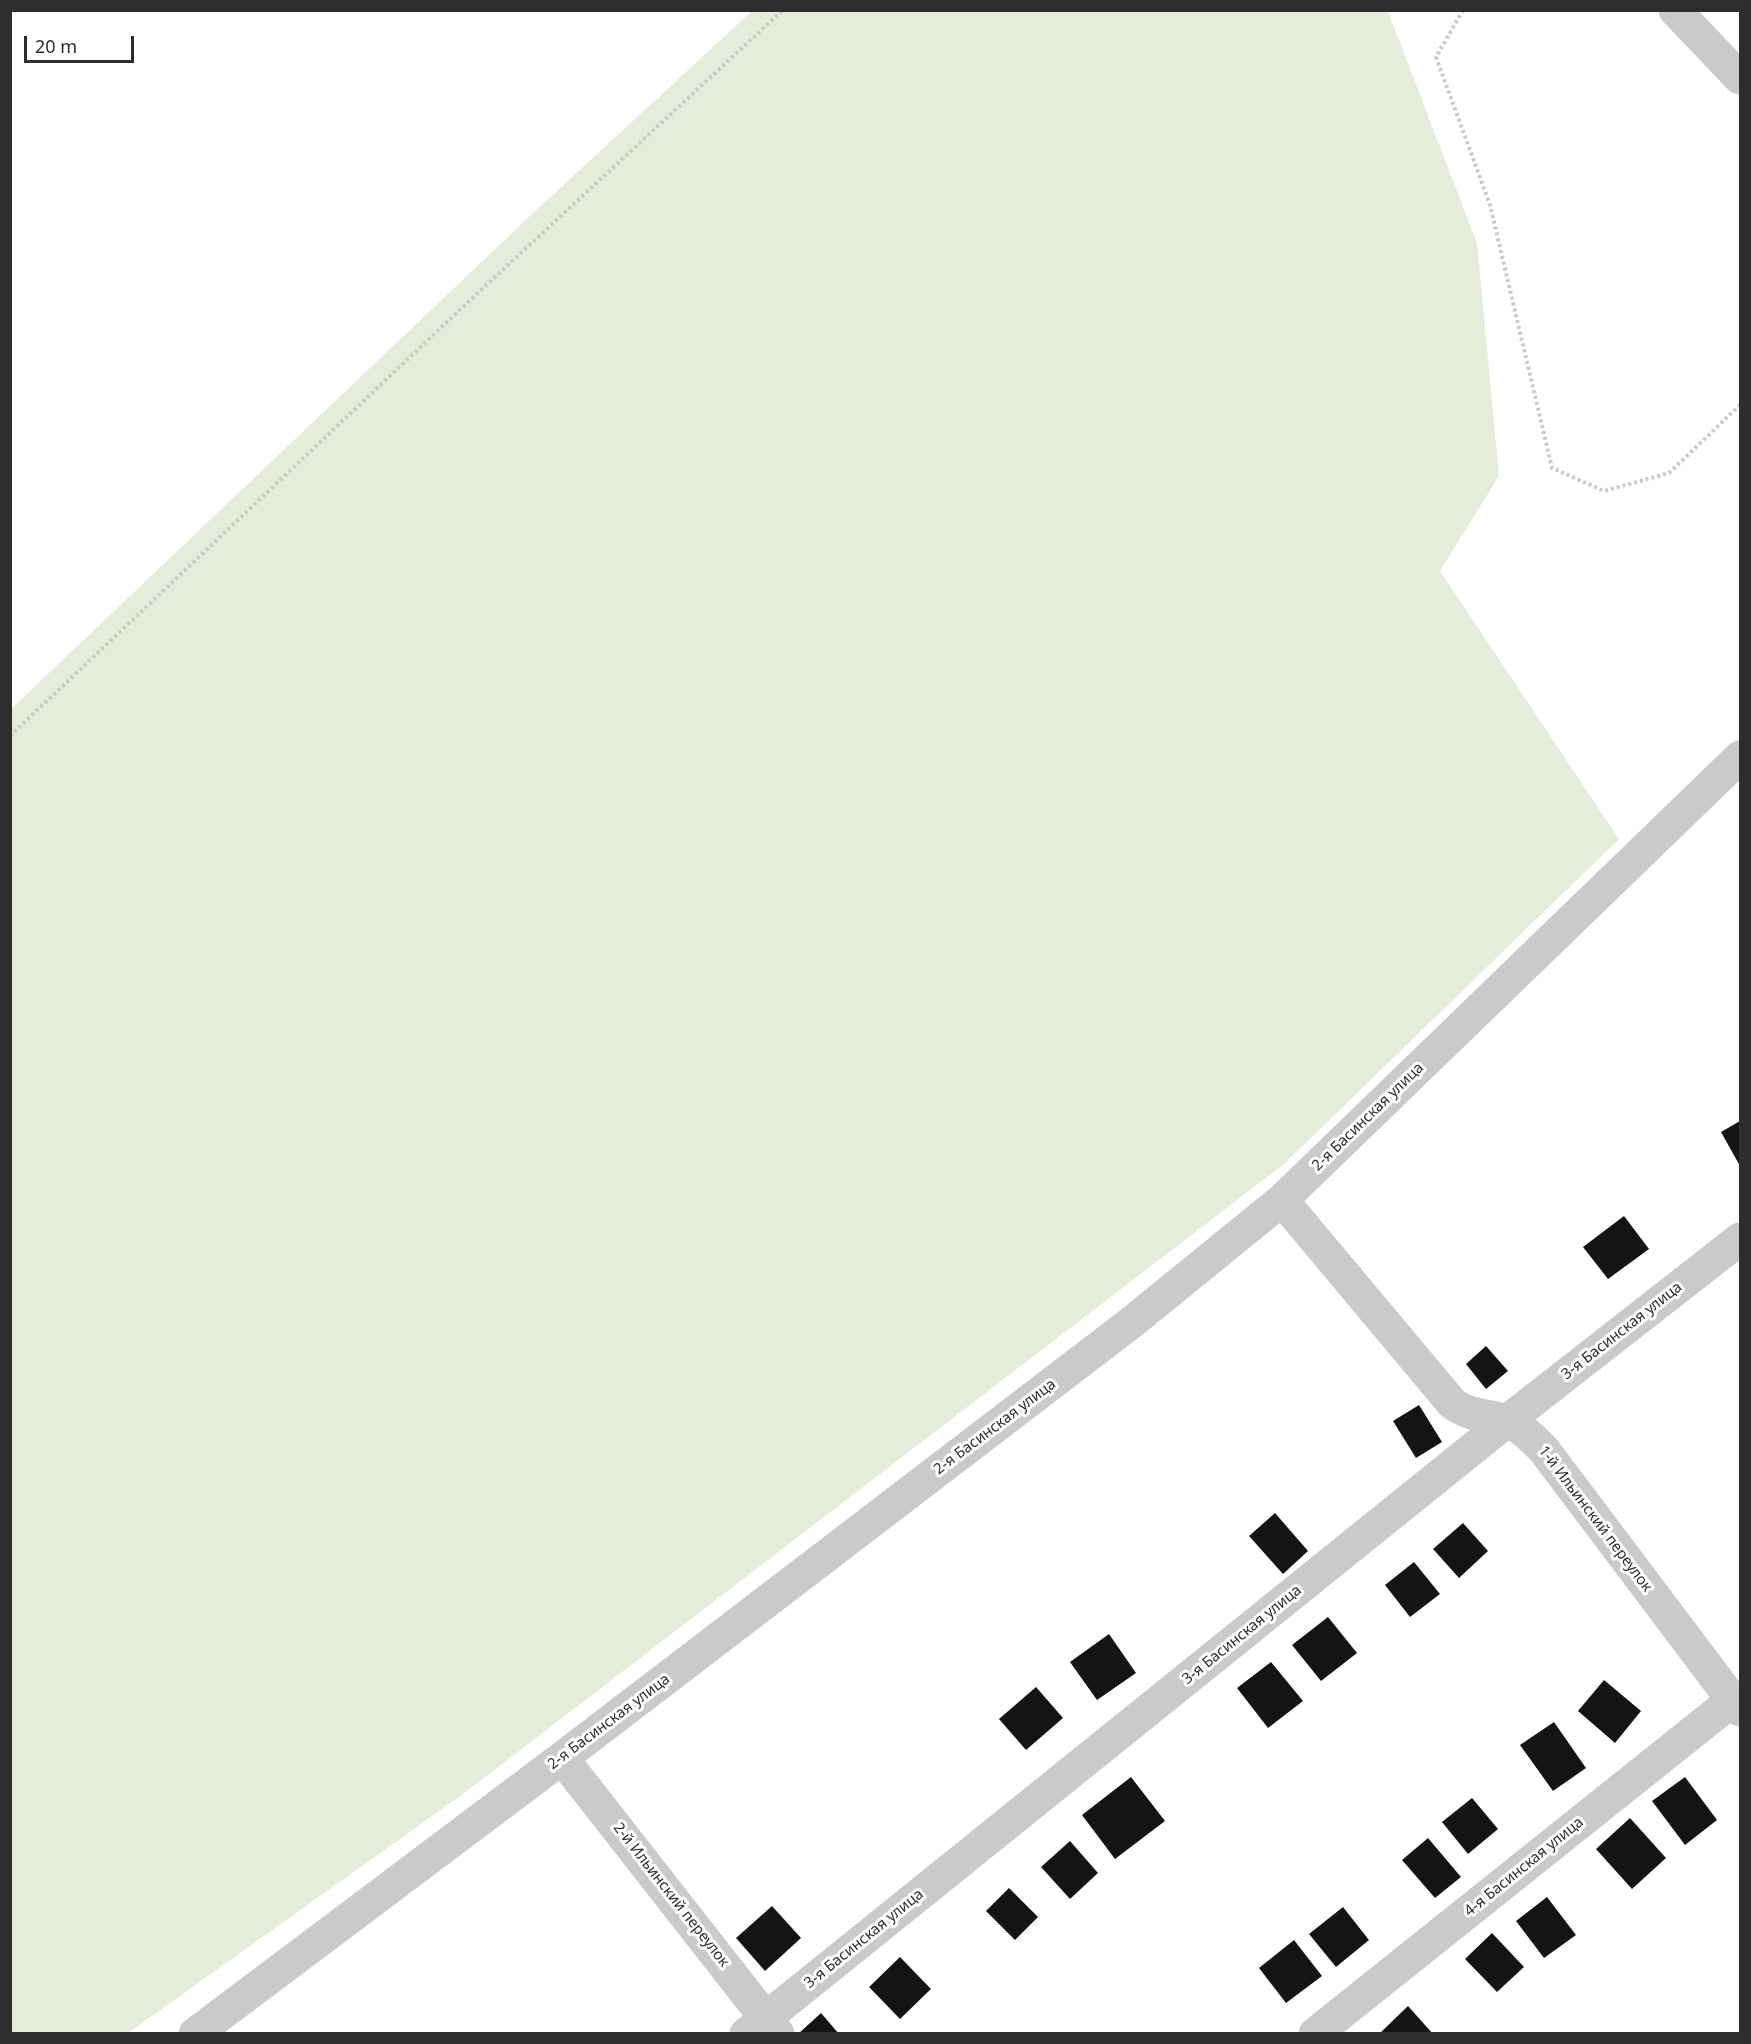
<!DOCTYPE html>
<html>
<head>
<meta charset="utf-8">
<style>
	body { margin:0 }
	#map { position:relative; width:1751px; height:2044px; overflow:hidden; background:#fff; font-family:"Noto Sans",sans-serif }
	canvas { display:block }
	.frame { position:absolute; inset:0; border:12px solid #2d2d2d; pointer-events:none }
	.scale { position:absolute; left:24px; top:36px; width:110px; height:27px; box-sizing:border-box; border:3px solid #2d2d2d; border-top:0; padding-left:8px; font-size:18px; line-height:21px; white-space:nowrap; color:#2d2d2d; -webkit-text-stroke:4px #fff; paint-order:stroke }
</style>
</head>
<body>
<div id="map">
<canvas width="1751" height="2044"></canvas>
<div class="frame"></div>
<div class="scale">20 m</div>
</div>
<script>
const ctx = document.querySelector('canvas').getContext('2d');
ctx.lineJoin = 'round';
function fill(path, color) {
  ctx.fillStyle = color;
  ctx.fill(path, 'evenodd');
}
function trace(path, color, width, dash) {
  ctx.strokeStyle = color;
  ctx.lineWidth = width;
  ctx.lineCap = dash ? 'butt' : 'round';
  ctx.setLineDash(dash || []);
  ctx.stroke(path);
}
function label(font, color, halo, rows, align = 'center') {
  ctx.font = font + ' "Noto Sans",sans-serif';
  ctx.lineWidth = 6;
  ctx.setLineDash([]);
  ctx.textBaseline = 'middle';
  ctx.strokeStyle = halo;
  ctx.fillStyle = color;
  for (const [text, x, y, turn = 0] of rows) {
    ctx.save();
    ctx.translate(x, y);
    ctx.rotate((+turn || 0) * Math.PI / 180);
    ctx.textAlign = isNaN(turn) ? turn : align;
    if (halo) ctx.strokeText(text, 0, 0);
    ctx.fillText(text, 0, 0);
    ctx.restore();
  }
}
fill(new Path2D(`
	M 752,11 L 1391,11 L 1389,14 L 1477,243 L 1499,476 L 1440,571 L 1619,839 L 1284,1164 L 463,1794 L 128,2033 L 11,2033 L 11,709 L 532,214 Z`), '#e5ecda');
fill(new Path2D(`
	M 1740,1121 L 1740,1166 L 1721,1132 Z
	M 1624,1216 L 1649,1249 L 1608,1279 L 1583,1247 Z
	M 1486,1346 L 1508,1371 L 1486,1389 L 1466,1364 Z
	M 1419,1405 L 1442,1442 L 1416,1458 L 1393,1421 Z
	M 1275,1513 L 1308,1551 L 1283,1574 L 1249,1536 Z
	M 1463,1523 L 1488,1551 L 1459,1578 L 1433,1549 Z
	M 1414,1562 L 1440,1594 L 1410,1617 L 1385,1585 Z
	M 1328,1617 L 1357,1653 L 1321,1681 L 1292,1645 Z
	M 1109,1634 L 1136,1673 L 1097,1700 L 1070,1662 Z
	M 1271,1662 L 1303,1701 L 1268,1728 L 1237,1688 Z
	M 1604,1680 L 1641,1711 L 1615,1743 L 1578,1711 Z
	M 1036,1687 L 1063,1718 L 1026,1750 L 999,1719 Z
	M 1554,1722 L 1586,1768 L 1553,1791 L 1520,1745 Z
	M 1131,1777 L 1165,1821 L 1115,1859 L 1082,1815 Z
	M 1685,1777 L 1717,1820 L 1685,1845 L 1652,1801 Z
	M 1472,1798 L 1498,1829 L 1468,1854 L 1442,1822 Z
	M 1630,1818 L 1666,1858 L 1632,1889 L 1596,1849 Z
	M 1428,1838 L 1461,1877 L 1435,1898 L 1402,1860 Z
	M 1070,1841 L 1098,1873 L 1070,1899 L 1041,1867 Z
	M 1009,1888 L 1038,1917 L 1015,1940 L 986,1911 Z
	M 1547,1897 L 1576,1935 L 1544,1958 L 1516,1921 Z
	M 772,1906 L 801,1938 L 765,1971 L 736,1938 Z
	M 1343,1907 L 1369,1940 L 1336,1967 L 1309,1934 Z
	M 1492,1933 L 1524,1967 L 1497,1992 L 1465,1959 Z
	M 1294,1940 L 1322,1976 L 1286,2003 L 1259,1968 Z
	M 900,1957 L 931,1989 L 900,2019 L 869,1987 Z
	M 1408,2006 L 1433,2034 L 1379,2034 Z
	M 821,2013 L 839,2034 L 798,2034 Z`), '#141414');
trace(new Path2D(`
	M 1463,10 L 1436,57 L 1490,205 L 1552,468 L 1604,491 L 1669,473 L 1740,405
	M 10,736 L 467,303 L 783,10`), '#cacaca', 4, [3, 3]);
trace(new Path2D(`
	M 1675,10 L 1740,78
	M 1282,1200 L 1452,1403 C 1471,1417 1486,1414 1506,1421 C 1521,1426 1533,1439 1544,1450 L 1740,1710
	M 562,1758 L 778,2034
	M 195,2034 L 562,1758 L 1132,1322 L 1282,1200 L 1740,757
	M 746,2034 L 1507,1421 L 1740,1239
	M 1315,2034 L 1733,1700`), '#cacaca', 33);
label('15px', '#2d2d2d', '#fff', [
	["2-я Басинская улица",1368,1117,-44],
	["3-я Басинская улица",1622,1331,-38],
	["2-я Басинская улица",995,1427,-37],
	["1-й Ильинский переулок",1595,1519,53],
	["3-я Басинская улица",1242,1635,-39],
	["2-я Басинская улица",609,1722,-37],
	["4-я Басинская улица",1524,1867,-39],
	["2-й Ильинский переулок",671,1895,52],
	["3-я Басинская улица",864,1939,-39]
]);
</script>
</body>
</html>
